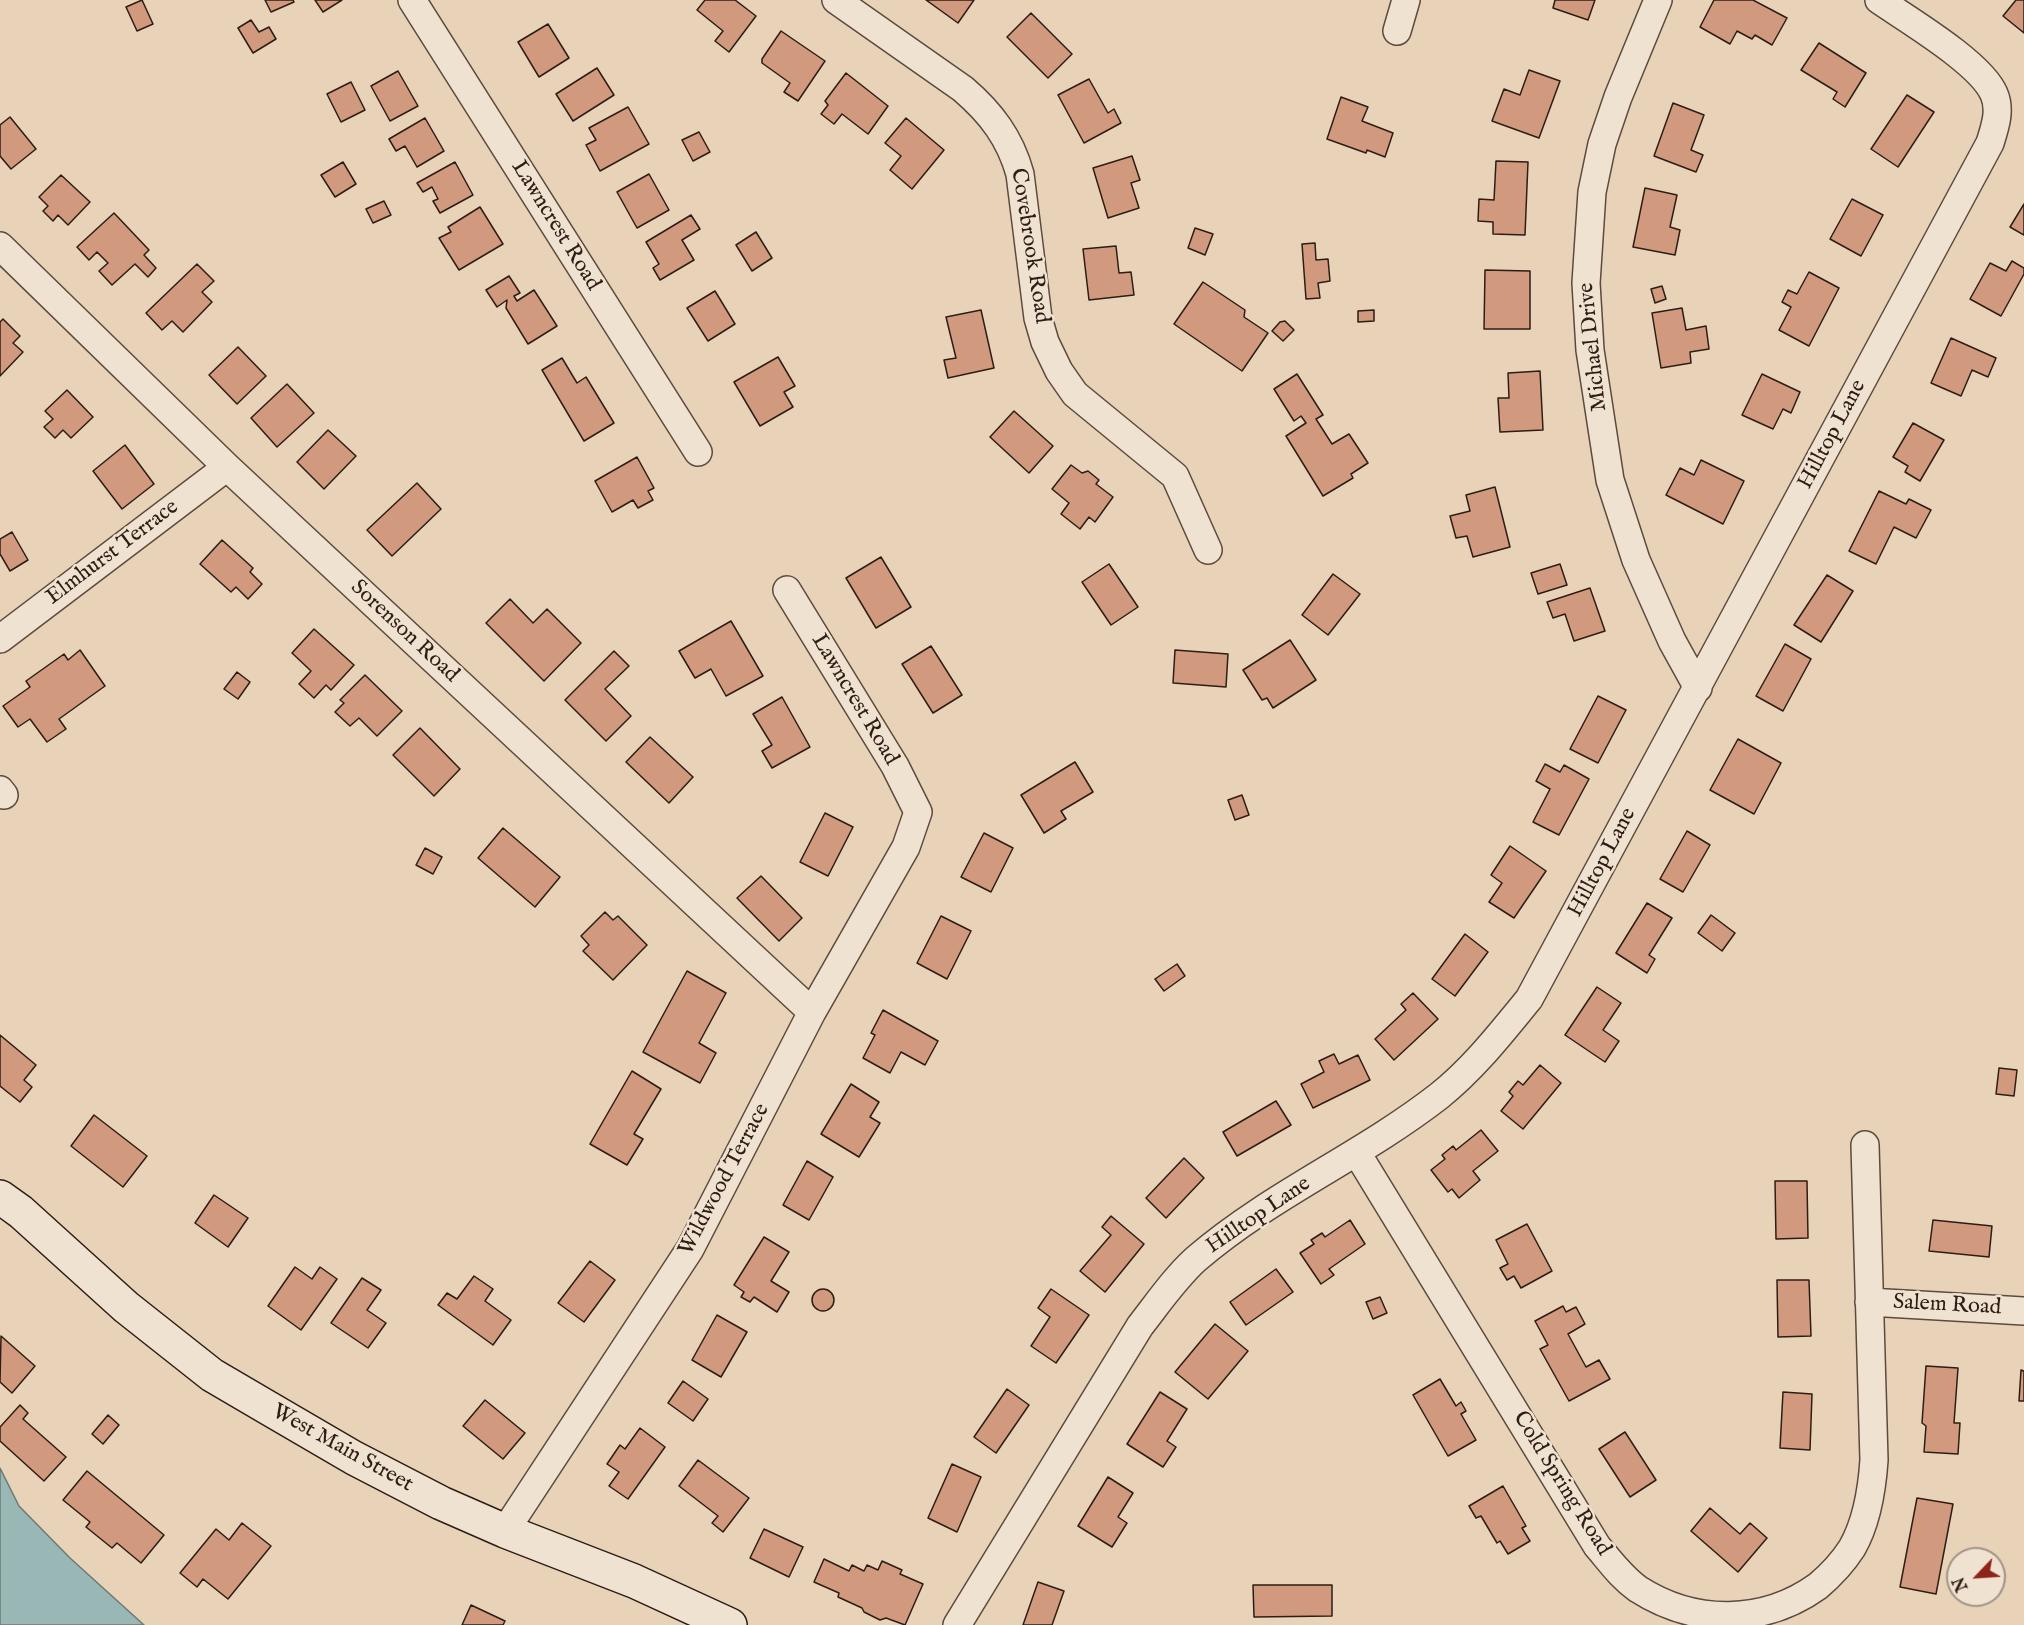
<!DOCTYPE html>
<html>
<head>
<meta charset="utf-8">
<style>
	body { margin:0 }
	#map { position:relative; width:2024px; height:1625px; overflow:hidden; background:#e8d3b8; font-family:"IM FELL English",serif }
	canvas { display:block }
	.north { position:absolute; left:1946px; top:1547px; width:60px; height:60px; box-sizing:border-box; background:#f0e2d1; border:2px solid #a29386; border-radius:50%; rotate:245deg; font-size:16px; font-weight:700; line-height:24px; text-align:center; color:#2e1d15 }
	.north::after { content:''; display:block; margin:auto; width:21px; height:27px; background:#8f2418; clip-path:polygon(50% 0,100% 100%,50% 72%,0 100%) }
</style>
</head>
<body>
<div id="map">
<canvas width="2024" height="1625"></canvas>
<div class="north">N</div>
</div>
<script>
const ctx = document.querySelector('canvas').getContext('2d');
ctx.lineJoin = 'round';
function fill(path, color) {
  ctx.fillStyle = color;
  ctx.fill(path, 'evenodd');
}
function trace(path, color, width, dash) {
  ctx.strokeStyle = color;
  ctx.lineWidth = width;
  ctx.lineCap = dash ? 'butt' : 'round';
  ctx.setLineDash(dash || []);
  ctx.stroke(path);
}
function label(font, color, halo, rows, align = 'center') {
  ctx.font = font + ' "IM FELL English",serif';
  ctx.lineWidth = 5;
  ctx.setLineDash([]);
  ctx.textBaseline = 'middle';
  ctx.strokeStyle = halo;
  ctx.fillStyle = color;
  for (const [text, x, y, turn = 0] of rows) {
    ctx.save();
    ctx.translate(x, y);
    ctx.rotate((+turn || 0) * Math.PI / 180);
    ctx.textAlign = isNaN(turn) ? turn : align;
    if (halo) ctx.strokeText(text, 0, 0);
    ctx.fillText(text, 0, 0);
    ctx.restore();
  }
}
const water = new Path2D(`
	M 0,1468 L 19,1506 L 70,1558 L 144,1625 L 0,1625 Z`);
fill(water, '#98b7b5');
trace(water, '#6e7975', 1.5);
const building = new Path2D(`
	M 142,0 L 153,24 L 137,31 L 126,7 Z
	M 265,0 L 293,0 L 294,2 L 271,12 Z
	M 315,0 L 342,0 L 323,12 Z
	M 705,0 L 735,0 L 756,16 L 729,52 L 715,41 L 723,31 L 697,10 Z
	M 926,0 L 974,0 L 958,23 Z
	M 1555,0 L 1595,0 L 1588,20 L 1553,8 Z
	M 1714,0 L 1753,0 L 1787,18 L 1772,45 L 1755,35 L 1752,39 L 1737,31 L 1730,44 L 1700,27 Z
	M 2016,0 L 2024,0 L 2024,33 L 2003,16 Z
	M 1031,13 L 1072,54 L 1048,78 L 1007,37 Z
	M 251,20 L 259,32 L 269,27 L 276,39 L 253,53 L 238,28 Z
	M 548,24 L 569,58 L 539,77 L 518,42 Z
	M 781,31 L 825,61 L 798,101 L 784,92 L 790,83 L 762,63 L 762,59 Z
	M 1819,43 L 1866,73 L 1845,107 L 1833,99 L 1837,92 L 1801,70 Z
	M 597,68 L 614,95 L 573,121 L 556,94 Z
	M 1529,70 L 1560,81 L 1539,138 L 1492,121 L 1504,89 L 1520,95 Z
	M 398,71 L 418,106 L 390,121 L 371,86 Z
	M 846,73 L 888,106 L 868,134 L 842,114 L 834,124 L 821,114 L 828,105 L 825,101 Z
	M 1089,79 L 1108,113 L 1114,109 L 1121,123 L 1084,143 L 1058,95 Z
	M 351,82 L 365,110 L 341,122 L 327,94 Z
	M 1907,95 L 1934,112 L 1898,167 L 1871,149 Z
	M 1341,97 L 1368,107 L 1362,121 L 1393,133 L 1385,157 L 1367,150 L 1366,153 L 1327,139 Z
	M 1673,103 L 1704,115 L 1691,150 L 1703,155 L 1696,172 L 1654,156 Z
	M 628,107 L 649,144 L 600,171 L 586,145 L 596,140 L 589,128 Z
	M 10,117 L 36,149 L 11,169 L 0,156 L 0,125 Z
	M 425,118 L 444,151 L 417,167 L 405,146 L 396,151 L 389,139 Z
	M 906,118 L 944,150 L 912,189 L 890,170 L 901,156 L 885,143 Z
	M 699,132 L 710,152 L 693,161 L 682,140 Z
	M 1132,156 L 1140,180 L 1131,183 L 1139,208 L 1108,218 L 1093,168 Z
	M 1496,161 L 1528,162 L 1525,235 L 1493,234 L 1493,222 L 1478,221 L 1479,199 L 1494,200 Z
	M 343,162 L 356,184 L 335,197 L 321,175 Z
	M 455,162 L 473,195 L 440,213 L 433,201 L 438,199 L 432,187 L 423,192 L 417,183 Z
	M 649,174 L 669,210 L 637,228 L 617,192 Z
	M 61,175 L 90,202 L 68,225 L 58,215 L 53,221 L 43,211 L 48,206 L 39,197 Z
	M 1645,188 L 1677,195 L 1670,227 L 1680,230 L 1675,255 L 1633,247 Z
	M 1852,199 L 1883,215 L 1861,256 L 1830,239 Z
	M 384,201 L 391,215 L 373,223 L 366,209 Z
	M 2024,204 L 2024,235 L 2010,227 Z
	M 480,207 L 503,244 L 459,270 L 439,238 L 451,232 L 448,227 Z
	M 114,213 L 149,250 L 144,255 L 156,268 L 148,277 L 135,264 L 112,285 L 99,271 L 108,263 L 97,252 L 89,260 L 77,247 Z
	M 691,215 L 700,229 L 682,240 L 694,260 L 660,280 L 653,268 L 659,264 L 646,242 Z
	M 1195,228 L 1213,234 L 1205,255 L 1188,248 Z
	M 756,232 L 772,258 L 752,271 L 736,245 Z
	M 1315,243 L 1316,260 L 1328,259 L 1330,281 L 1318,283 L 1320,298 L 1306,299 L 1302,244 Z
	M 1116,246 L 1119,273 L 1131,272 L 1134,295 L 1089,300 L 1083,249 Z
	M 2012,261 L 2024,268 L 2024,274 L 2001,316 L 1970,299 L 1990,263 L 2006,271 Z
	M 197,264 L 214,281 L 202,292 L 212,302 L 183,332 L 172,321 L 162,330 L 146,313 Z
	M 1485,270 L 1530,271 L 1530,329 L 1484,329 Z
	M 1809,272 L 1839,288 L 1809,346 L 1779,330 L 1791,307 L 1782,302 L 1788,290 L 1797,294 Z
	M 509,276 L 520,293 L 514,296 L 517,301 L 534,290 L 557,326 L 528,344 L 506,308 L 507,300 L 497,307 L 486,290 Z
	M 1203,282 L 1245,310 L 1244,317 L 1268,333 L 1242,371 L 1174,324 Z
	M 1662,286 L 1666,299 L 1655,303 L 1651,289 Z
	M 715,291 L 735,324 L 708,341 L 687,308 Z
	M 1682,308 L 1686,330 L 1706,326 L 1709,349 L 1690,352 L 1691,363 L 1661,368 L 1652,313 Z
	M 981,310 L 994,368 L 948,378 L 944,360 L 956,358 L 946,317 Z
	M 1374,310 L 1374,321 L 1358,322 L 1358,311 Z
	M 3,319 L 20,336 L 13,343 L 23,352 L 0,376 L 0,322 Z
	M 1285,321 L 1294,330 L 1283,341 L 1272,331 L 1280,322 Z
	M 1951,338 L 1996,358 L 1988,377 L 1972,370 L 1961,396 L 1931,383 Z
	M 238,347 L 266,376 L 237,404 L 209,375 Z
	M 778,357 L 795,386 L 784,392 L 793,407 L 760,426 L 734,382 Z
	M 562,358 L 577,383 L 586,377 L 614,423 L 584,441 L 542,370 Z
	M 1540,371 L 1543,430 L 1500,432 L 1498,398 L 1509,398 L 1508,373 Z
	M 1297,374 L 1323,415 L 1316,419 L 1332,444 L 1349,434 L 1368,463 L 1351,474 L 1353,478 L 1323,496 L 1286,436 L 1306,423 L 1301,416 L 1294,421 L 1274,389 Z
	M 1762,374 L 1800,392 L 1791,413 L 1783,409 L 1773,429 L 1742,415 Z
	M 287,384 L 314,413 L 277,447 L 251,418 Z
	M 67,390 L 93,417 L 71,438 L 63,430 L 55,438 L 44,427 L 53,419 L 45,411 Z
	M 1014,411 L 1053,446 L 1029,473 L 990,437 Z
	M 1913,423 L 1944,440 L 1920,481 L 1905,472 L 1908,466 L 1893,457 Z
	M 328,430 L 356,456 L 324,489 L 297,462 Z
	M 125,445 L 154,484 L 122,509 L 93,471 Z
	M 637,457 L 654,488 L 648,491 L 653,500 L 638,508 L 633,500 L 612,512 L 595,481 Z
	M 1701,460 L 1744,481 L 1723,524 L 1666,495 L 1680,468 L 1694,475 Z
	M 1071,465 L 1082,473 L 1088,471 L 1099,480 L 1096,484 L 1113,497 L 1095,522 L 1089,517 L 1080,529 L 1061,514 L 1069,503 L 1052,489 Z
	M 417,483 L 441,509 L 392,556 L 367,530 Z
	M 1495,487 L 1510,547 L 1473,557 L 1467,536 L 1456,538 L 1450,516 L 1470,511 L 1466,495 Z
	M 1879,491 L 1906,504 L 1909,499 L 1931,510 L 1916,538 L 1894,527 L 1876,564 L 1849,551 Z
	M 12,532 L 28,560 L 10,571 L 0,554 L 0,539 Z
	M 222,540 L 253,568 L 250,572 L 262,584 L 248,599 L 236,587 L 231,592 L 200,564 Z
	M 881,557 L 911,607 L 876,628 L 846,578 Z
	M 1109,564 L 1138,607 L 1111,625 L 1082,582 Z
	M 1560,564 L 1567,585 L 1538,594 L 1531,573 Z
	M 1333,574 L 1360,594 L 1328,635 L 1302,615 Z
	M 1827,575 L 1853,591 L 1821,642 L 1794,625 Z
	M 1590,588 L 1605,631 L 1574,641 L 1565,614 L 1553,618 L 1547,602 Z
	M 510,599 L 533,623 L 547,609 L 581,643 L 544,681 L 486,623 Z
	M 731,621 L 763,676 L 726,696 L 711,669 L 695,678 L 679,651 Z
	M 314,629 L 354,665 L 331,690 L 326,685 L 314,698 L 299,684 L 311,671 L 292,653 Z
	M 1290,640 L 1316,680 L 1273,708 L 1267,698 L 1262,700 L 1243,670 Z
	M 1785,644 L 1811,659 L 1783,711 L 1756,696 Z
	M 931,646 L 962,695 L 933,713 L 902,664 Z
	M 80,650 L 105,686 L 59,719 L 66,729 L 47,742 L 30,719 L 18,727 L 3,706 L 30,687 L 26,681 L 64,654 L 68,660 Z
	M 1175,650 L 1228,654 L 1226,687 L 1173,683 Z
	M 614,651 L 629,666 L 605,689 L 631,716 L 606,741 L 565,700 Z
	M 237,672 L 250,682 L 238,699 L 224,689 Z
	M 365,675 L 402,711 L 377,736 L 359,718 L 350,726 L 335,712 L 344,703 L 340,700 Z
	M 1598,696 L 1626,710 L 1598,763 L 1570,749 Z
	M 782,697 L 810,747 L 772,768 L 762,751 L 772,745 L 753,714 Z
	M 420,728 L 460,769 L 434,796 L 393,755 Z
	M 650,737 L 693,777 L 669,803 L 626,762 Z
	M 1738,739 L 1781,763 L 1754,814 L 1710,790 Z
	M 1075,762 L 1093,792 L 1061,811 L 1066,819 L 1044,833 L 1021,795 Z
	M 1545,764 L 1560,772 L 1564,765 L 1589,779 L 1559,835 L 1533,822 L 1550,789 L 1536,781 Z
	M 1242,795 L 1249,815 L 1235,820 L 1228,800 Z
	M 825,813 L 853,827 L 828,876 L 800,862 Z
	M 503,828 L 560,877 L 535,907 L 478,858 Z
	M 1687,831 L 1710,845 L 1683,892 L 1660,879 Z
	M 984,833 L 1013,848 L 991,892 L 961,877 Z
	M 1510,846 L 1546,871 L 1514,918 L 1489,902 L 1502,883 L 1491,875 Z
	M 425,848 L 442,857 L 433,874 L 416,865 Z
	M 761,876 L 802,918 L 779,941 L 737,898 Z
	M 1647,903 L 1672,918 L 1649,955 L 1655,959 L 1647,973 L 1616,953 Z
	M 605,912 L 613,920 L 618,916 L 647,945 L 613,980 L 583,951 L 589,945 L 581,936 Z
	M 1711,915 L 1735,933 L 1722,951 L 1698,933 Z
	M 941,916 L 971,931 L 947,979 L 917,963 Z
	M 1465,934 L 1488,952 L 1455,996 L 1432,979 Z
	M 1177,964 L 1185,976 L 1164,991 L 1155,979 Z
	M 687,971 L 726,993 L 699,1043 L 716,1053 L 700,1083 L 643,1052 Z
	M 1597,987 L 1621,1003 L 1603,1030 L 1619,1041 L 1605,1062 L 1565,1035 Z
	M 1413,993 L 1438,1019 L 1394,1060 L 1375,1039 L 1406,1010 L 1401,1004 Z
	M 883,1010 L 938,1041 L 925,1065 L 901,1052 L 890,1073 L 863,1058 L 875,1035 L 871,1033 Z
	M 0,1035 L 36,1065 L 24,1080 L 32,1087 L 20,1102 L 0,1086 Z
	M 1334,1054 L 1339,1064 L 1358,1055 L 1370,1080 L 1313,1108 L 1301,1084 L 1324,1072 L 1319,1061 Z
	M 1540,1065 L 1561,1083 L 1523,1129 L 1501,1111 L 1513,1096 L 1509,1092 L 1518,1081 L 1523,1085 Z
	M 1999,1068 L 2017,1070 L 2014,1096 L 1996,1094 Z
	M 632,1071 L 661,1089 L 634,1134 L 643,1139 L 627,1165 L 590,1144 Z
	M 851,1084 L 879,1102 L 870,1117 L 880,1123 L 859,1157 L 821,1134 Z
	M 1276,1101 L 1291,1125 L 1237,1156 L 1223,1132 Z
	M 94,1115 L 147,1156 L 123,1187 L 71,1146 Z
	M 1481,1130 L 1498,1151 L 1473,1171 L 1480,1180 L 1459,1198 L 1452,1189 L 1448,1192 L 1431,1170 L 1445,1159 L 1442,1155 L 1453,1146 L 1456,1150 Z
	M 1184,1158 L 1204,1178 L 1166,1218 L 1146,1198 Z
	M 807,1161 L 833,1177 L 809,1220 L 783,1205 Z
	M 1775,1181 L 1807,1181 L 1808,1238 L 1776,1239 Z
	M 214,1195 L 248,1218 L 228,1247 L 195,1223 Z
	M 1111,1216 L 1144,1244 L 1105,1292 L 1080,1271 L 1111,1235 L 1102,1227 Z
	M 1350,1220 L 1365,1244 L 1329,1269 L 1334,1275 L 1321,1284 L 1300,1253 L 1314,1244 L 1311,1240 L 1322,1233 L 1325,1237 Z
	M 1933,1220 L 1992,1226 L 1989,1257 L 1929,1251 Z
	M 1527,1224 L 1552,1271 L 1521,1288 L 1514,1276 L 1507,1280 L 1500,1268 L 1508,1264 L 1496,1240 Z
	M 764,1237 L 789,1252 L 771,1281 L 789,1292 L 777,1312 L 754,1297 L 750,1302 L 741,1297 L 744,1292 L 734,1285 Z
	M 590,1261 L 615,1280 L 584,1322 L 558,1303 Z
	M 295,1267 L 312,1279 L 320,1267 L 337,1279 L 301,1330 L 268,1306 Z
	M 1276,1269 L 1293,1292 L 1246,1325 L 1230,1302 Z
	M 474,1276 L 493,1289 L 485,1301 L 511,1320 L 493,1345 L 438,1305 L 447,1293 L 457,1299 Z
	M 362,1278 L 381,1290 L 367,1310 L 386,1323 L 368,1348 L 331,1323 Z
	M 1777,1280 L 1809,1280 L 1811,1336 L 1778,1337 Z
	M812 1300a11 11 0 1 1 22 0a11 11 0 1 1-22 0Z
	M 1051,1289 L 1089,1315 L 1056,1363 L 1031,1346 L 1050,1317 L 1038,1308 Z
	M 1380,1297 L 1387,1313 L 1373,1319 L 1366,1302 Z
	M 1563,1306 L 1566,1312 L 1576,1307 L 1585,1324 L 1568,1334 L 1586,1367 L 1599,1360 L 1610,1379 L 1569,1401 L 1540,1349 L 1548,1345 L 1535,1321 Z
	M 717,1315 L 747,1332 L 721,1377 L 692,1360 Z
	M 1215,1324 L 1248,1351 L 1208,1399 L 1175,1372 Z
	M 1,1336 L 35,1366 L 12,1393 L 0,1382 Z
	M 1926,1366 L 1958,1368 L 1954,1423 L 1960,1423 L 1958,1454 L 1924,1452 L 1926,1426 L 1922,1423 Z
	M 2021,1370 L 2024,1371 L 2024,1401 L 2019,1401 Z
	M 1440,1379 L 1456,1406 L 1461,1402 L 1466,1411 L 1461,1414 L 1476,1440 L 1448,1456 L 1413,1395 Z
	M 683,1381 L 708,1399 L 693,1421 L 668,1403 Z
	M 1007,1389 L 1029,1405 L 996,1453 L 974,1437 Z
	M 1160,1392 L 1187,1409 L 1167,1441 L 1176,1447 L 1163,1467 L 1127,1444 Z
	M 1783,1392 L 1812,1394 L 1810,1450 L 1780,1448 Z
	M 485,1400 L 525,1433 L 503,1459 L 463,1426 Z
	M 20,1405 L 28,1413 L 23,1419 L 66,1457 L 44,1481 L 0,1441 L 0,1427 Z
	M 108,1415 L 119,1425 L 103,1444 L 92,1434 Z
	M 640,1428 L 665,1447 L 628,1499 L 609,1486 L 619,1472 L 607,1464 L 620,1445 L 625,1449 Z
	M 1625,1432 L 1656,1480 L 1630,1497 L 1599,1449 Z
	M 698,1460 L 749,1498 L 723,1532 L 712,1523 L 718,1516 L 679,1486 Z
	M 952,1464 L 981,1477 L 957,1532 L 928,1518 Z
	M 87,1471 L 164,1535 L 141,1563 L 117,1543 L 112,1548 L 86,1527 L 90,1522 L 63,1500 Z
	M 1108,1477 L 1133,1493 L 1118,1517 L 1127,1523 L 1112,1547 L 1078,1526 Z
	M 1503,1486 L 1526,1526 L 1522,1528 L 1530,1541 L 1508,1554 L 1500,1541 L 1497,1543 L 1481,1516 L 1476,1518 L 1469,1506 Z
	M 1917,1498 L 1953,1504 L 1936,1594 L 1900,1587 Z
	M 1710,1508 L 1740,1534 L 1750,1523 L 1767,1538 L 1738,1572 L 1691,1531 Z
	M 242,1523 L 271,1546 L 228,1599 L 203,1579 L 197,1587 L 180,1573 L 216,1529 L 229,1540 Z
	M 764,1529 L 803,1547 L 789,1577 L 750,1558 Z
	M 824,1559 L 849,1571 L 852,1565 L 864,1571 L 867,1565 L 878,1570 L 882,1561 L 902,1570 L 900,1574 L 923,1584 L 905,1625 L 886,1618 L 880,1620 L 864,1612 L 862,1608 L 838,1597 L 839,1593 L 814,1582 Z
	M 1038,1582 L 1064,1591 L 1052,1625 L 1023,1625 Z
	M 1253,1585 L 1332,1585 L 1332,1616 L 1254,1617 Z
	M 471,1605 L 505,1621 L 503,1625 L 462,1625 Z`);
fill(building, '#d1997d');
trace(building, '#2e1d15', 1.5);
const street = new Path2D(`
	M 412,0 L 698,452
	M 836,0 L 963,89 C 991,113 1010,138 1020,174 L 1038,318 L 1045,342 L 1059,371 L 1075,394 L 1175,476 L 1208,550
	M 1658,0 L 1618,97 L 1602,144 L 1592,192 L 1586,283 L 1590,350 L 1610,480 L 1636,560 L 1672,641 L 1698,688
	M 1397,31 L 1406,0
	M 0,246 L 227,467 L 812,1012
	M 0,639 L 227,467
	M 0,790 L 4,795
	M 1357,1153 L 1597,1546 C 1610,1561 1621,1577 1638,1589 C 1694,1625 1764,1625 1818,1586 C 1831,1575 1843,1562 1852,1548 C 1867,1522 1872,1490 1874,1460 L 1865,1145
	M 1869,1302 L 2024,1311
	M 505,1531 L 690,1249 L 812,1012 L 906,847 L 918,812 L 895,766 L 787,590
	M 957,1625 L 1140,1326 C 1158,1303 1175,1278 1196,1259 C 1270,1195 1362,1156 1439,1096 C 1474,1068 1501,1033 1529,999 L 1990,143 C 1995,127 2001,110 1994,94 C 1981,63 1908,20 1879,0`);
const secondary = new Path2D(`
	M 0,1197 L 21,1212 L 126,1307 L 212,1375 L 270,1409 L 354,1458 L 441,1503 L 505,1531 L 634,1581 L 730,1625`);
trace(street, '#5c4a3e', 30);
trace(secondary, '#2e1d15', 36);
trace(street, '#f0e2d1', 27);
trace(secondary, '#f0e2d1', 33);
label('22px', '#2e1d15', '#f0e2d1', [
	["Lawncrest Road",555,226,58],
	["Covebrook Road",1029,246,81],
	["Michael Drive",1594,347,-96],
	["Hilltop Lane",1833,435,-62],
	["Elmhurst Terrace",113,553,-37],
	["Sorenson Road",404,632,43],
	["Lawncrest Road",854,700,59],
	["Hilltop Lane",1603,863,-62],
	["Wildwood Terrace",725,1180,-62],
	["Hilltop Lane",1259,1216,-34],
	["Salem Road",1947,1306,3],
	["West Main Street",342,1449,29],
	["Cold Spring Road",1561,1484,58]
]);
</script>
</body>
</html>
